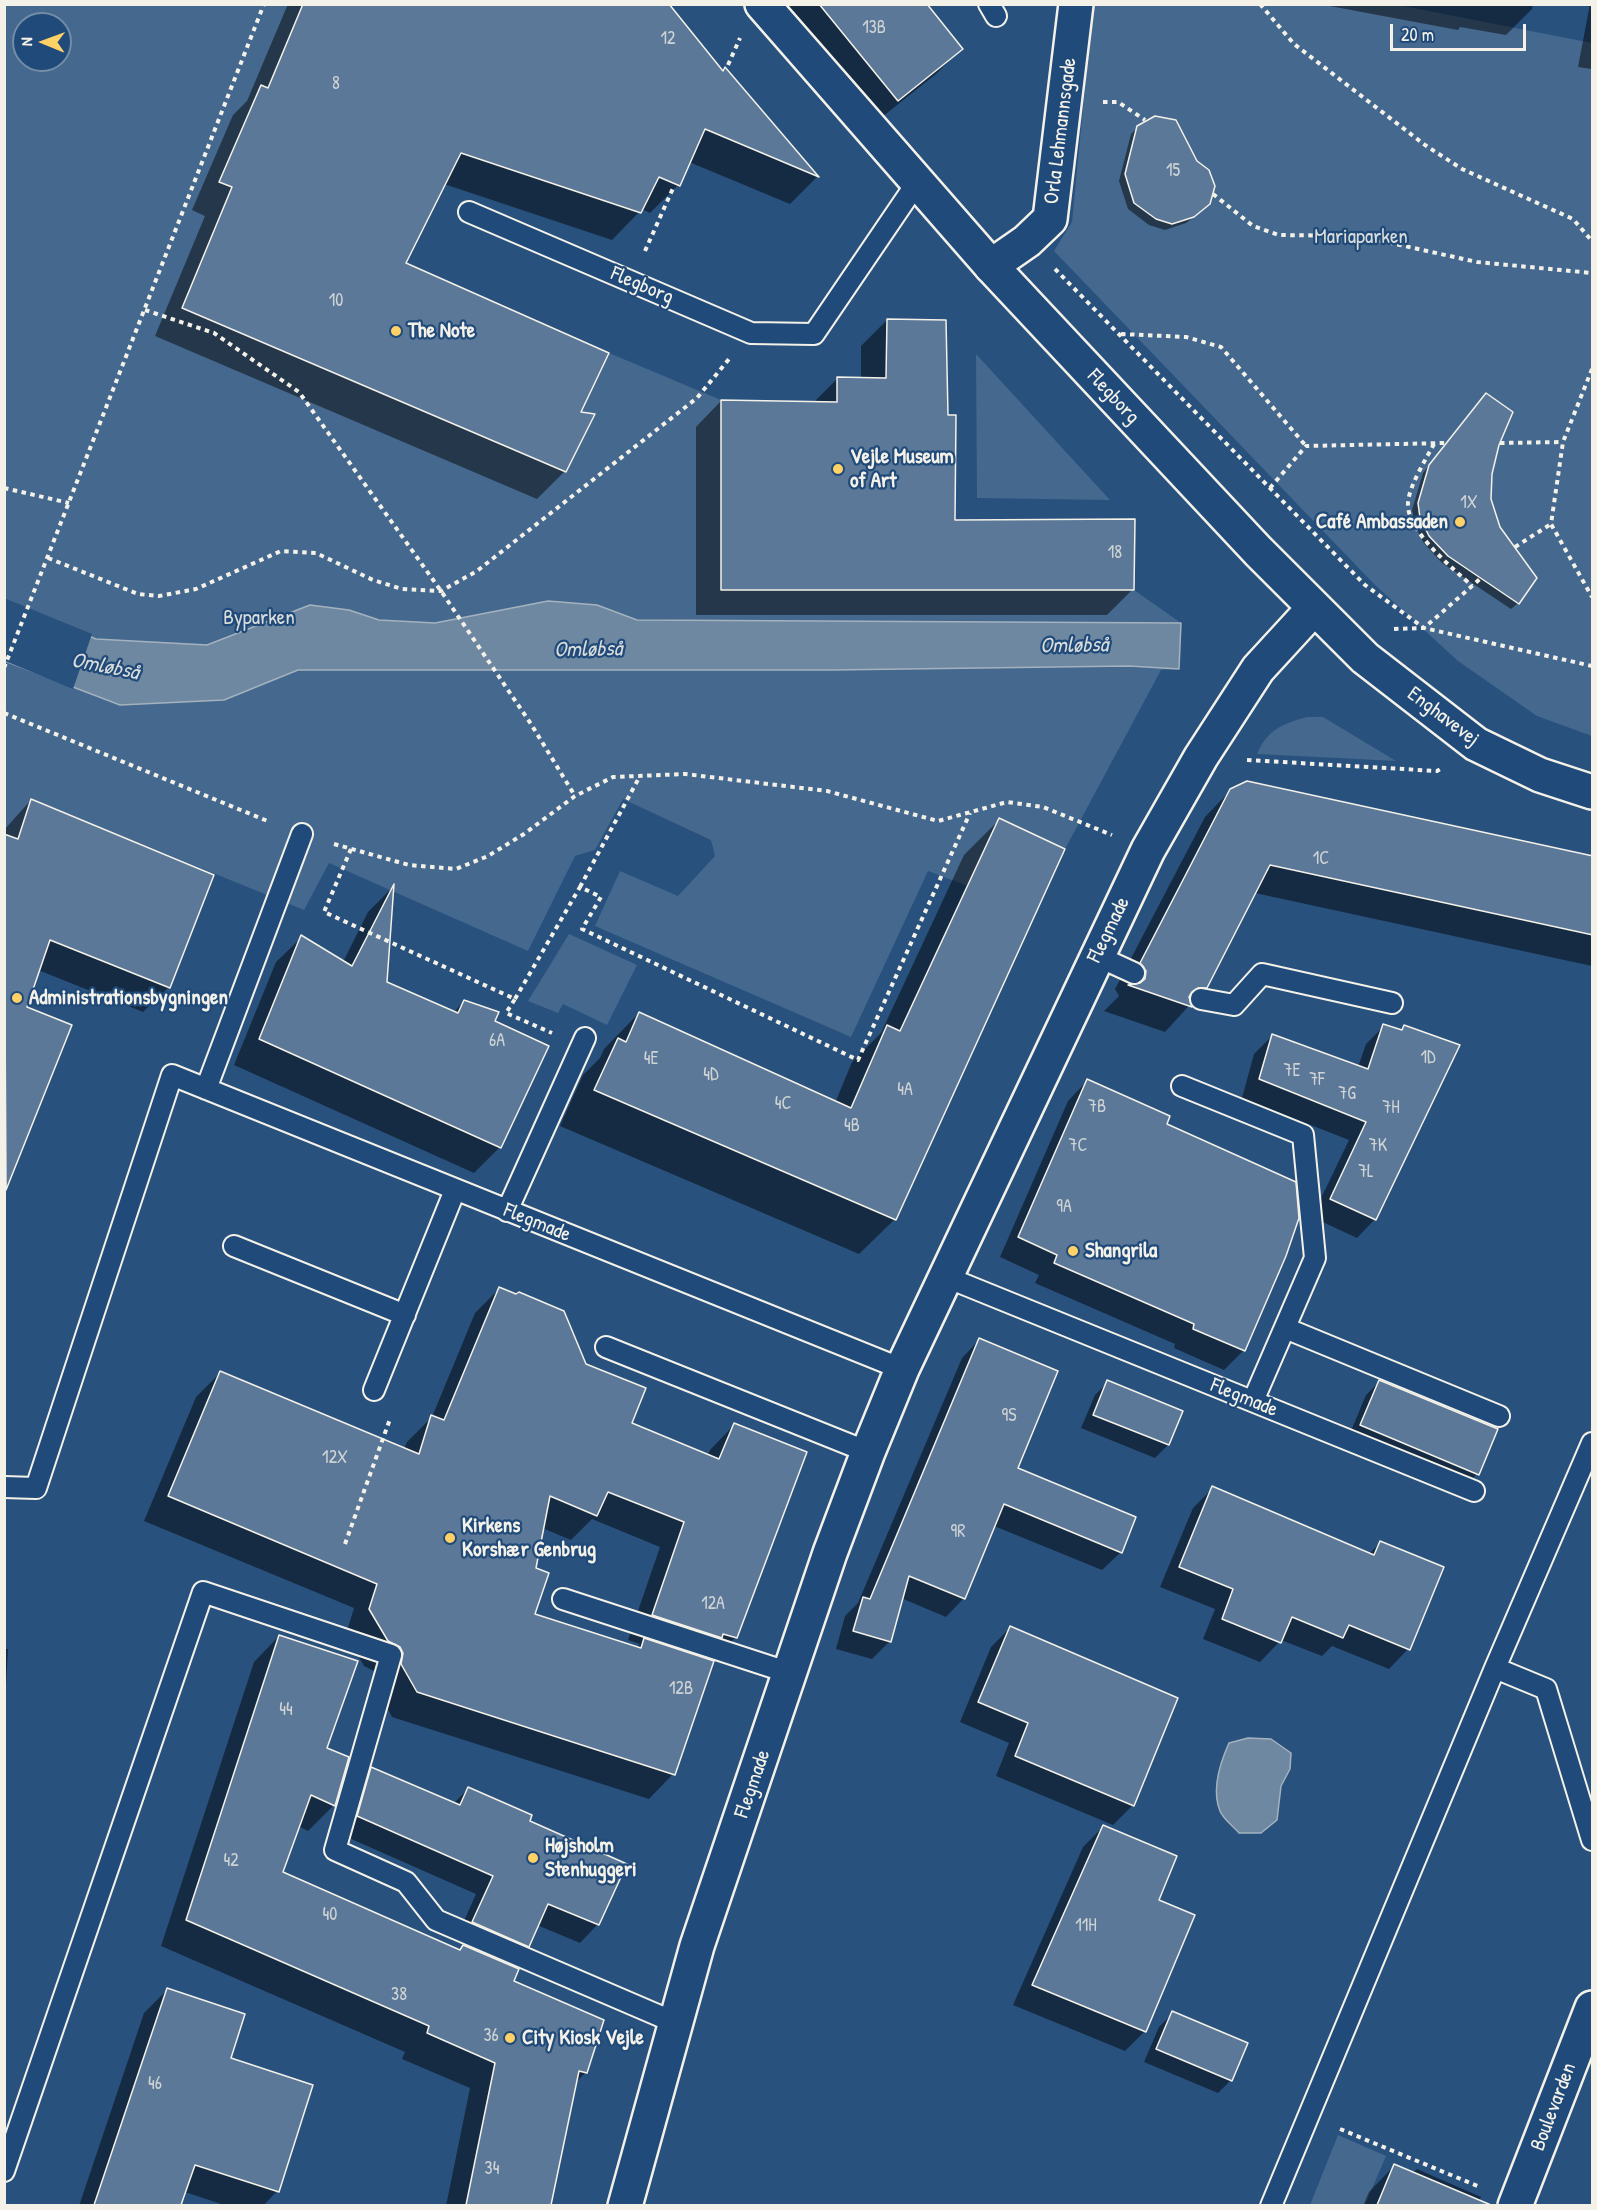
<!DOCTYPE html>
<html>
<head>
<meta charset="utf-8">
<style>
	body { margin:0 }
	#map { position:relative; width:1597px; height:2210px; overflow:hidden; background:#28517e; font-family:"Patrick Hand",sans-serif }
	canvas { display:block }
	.frame { position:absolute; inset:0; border:6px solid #f4f1e8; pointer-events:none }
	.north { position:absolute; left:12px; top:12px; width:60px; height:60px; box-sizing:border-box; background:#1f4a7a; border:2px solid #748da6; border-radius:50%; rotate:271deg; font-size:16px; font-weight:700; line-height:24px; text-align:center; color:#f4f1e8 }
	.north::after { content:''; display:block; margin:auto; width:21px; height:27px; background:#ffd166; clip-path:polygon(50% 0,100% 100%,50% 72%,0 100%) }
	.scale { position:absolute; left:1390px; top:24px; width:136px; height:27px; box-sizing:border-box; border:3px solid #f4f1e8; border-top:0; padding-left:8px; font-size:18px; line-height:21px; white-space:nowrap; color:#f4f1e8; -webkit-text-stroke:4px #1f4a7a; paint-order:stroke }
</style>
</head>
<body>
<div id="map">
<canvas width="1597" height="2210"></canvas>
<div class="frame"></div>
<div class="north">N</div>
<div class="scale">20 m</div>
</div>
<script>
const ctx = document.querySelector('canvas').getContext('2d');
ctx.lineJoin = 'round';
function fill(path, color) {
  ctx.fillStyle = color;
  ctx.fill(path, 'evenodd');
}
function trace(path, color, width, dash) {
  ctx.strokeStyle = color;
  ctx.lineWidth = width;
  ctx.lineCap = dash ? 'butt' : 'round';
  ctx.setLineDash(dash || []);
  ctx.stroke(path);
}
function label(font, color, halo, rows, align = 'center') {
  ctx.font = font + ' "Patrick Hand",sans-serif';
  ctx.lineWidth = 4.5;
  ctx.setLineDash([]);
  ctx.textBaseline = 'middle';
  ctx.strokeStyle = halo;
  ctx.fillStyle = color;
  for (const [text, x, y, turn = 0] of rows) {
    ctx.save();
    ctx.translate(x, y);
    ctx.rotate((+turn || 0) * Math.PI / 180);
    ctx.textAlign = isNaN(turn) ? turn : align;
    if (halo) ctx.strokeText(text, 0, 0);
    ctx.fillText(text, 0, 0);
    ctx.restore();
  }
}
fill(new Path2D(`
	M 4,5 L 303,5 L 284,51 L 271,90 L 261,86 L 219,182 L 246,194 L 182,309 L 566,472 L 595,415 L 581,412 L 609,353 L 721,400 L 721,590 L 1134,590 L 1181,623 L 1179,669 L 1161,670 L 1065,849 L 999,818 L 968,886 L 928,871 L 851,1037 L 595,926 L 620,871 L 678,896 L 715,856 L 711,840 L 623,799 L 595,850 L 575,856 L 528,951 L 329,863 L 304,910 L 31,799 L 18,839 L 5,834 ZM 24,24 L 60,24 L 60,60 L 24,60 Z
	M 1093,5 L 1398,5 L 1592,43 L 1592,736 L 1537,716 L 1458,661 L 1374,584 L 1054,251 L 1072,222 Z
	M 976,354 L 1110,500 L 977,498 Z
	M 1307,717 L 1323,717 L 1396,761 L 1257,754 C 1268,729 1282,724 1307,717 Z
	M 569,934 L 637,965 L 607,1025 L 563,1004 L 558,1013 L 528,1001 Z
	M 1338,2135 L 1386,2156 L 1365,2205 L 1310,2205 Z`), '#45688e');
const water = new Path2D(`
	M 4,601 L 96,639 L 207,645 L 310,605 L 349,610 L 379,620 L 435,623 L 548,601 L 597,605 L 637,620 L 1181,623 L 1179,669 L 1129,666 L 831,670 L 298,670 L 224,700 L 120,705 L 5,661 Z
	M 1248,1738 L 1271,1739 L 1291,1753 L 1290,1769 L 1281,1786 L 1277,1820 L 1261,1833 L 1239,1833 C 1234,1827 1223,1819 1220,1811 C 1211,1789 1220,1763 1229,1743 Z`);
fill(water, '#6e88a2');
trace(water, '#a4b2be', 1.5);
fill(new Path2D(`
	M 4,598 L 92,634 L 73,689 L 5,661 Z`), '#28517e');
fill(new Path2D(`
	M 288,4 L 667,4 L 722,72 L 725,69 L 817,177 L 790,204 L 689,162 L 678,185 L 650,213 L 642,209 L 612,240 L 444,184 L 404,264 L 579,413 L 565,471 L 537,499 L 155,336 L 205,216 L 192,210 L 233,115 L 247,101 Z
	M 774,4 L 925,4 L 961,49 L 936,74 L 872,125 Z
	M 1319,4 L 1533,4 L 1532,9 L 1506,35 L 1460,27 L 1458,30 Z
	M 1592,4 L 1592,69 L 1578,67 L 1590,4 Z
	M 1138,127 L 1202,211 L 1186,223 L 1165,230 L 1149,225 L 1128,209 L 1119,181 L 1131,134 Z
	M 887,320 L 946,416 L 954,522 L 1133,589 L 1107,615 L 696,615 L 696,427 L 721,401 L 813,403 L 838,378 L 861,379 L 861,346 Z
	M 1480,401 L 1491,474 L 1490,499 L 1518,603 L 1511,609 L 1442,563 L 1423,542 L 1415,525 L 1412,510 L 1423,473 Z
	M 1231,790 L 1592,858 L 1592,966 L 1255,893 L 1206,987 L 1165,1032 L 1104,1011 L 1119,996 L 1115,989 L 1205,817 Z
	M 31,800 L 169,987 L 143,1012 L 38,970 L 25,1008 L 70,1026 L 4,1189 L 4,830 Z
	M 999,820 L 895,1219 L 859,1254 L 560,1126 L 583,1075 L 600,1058 L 604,1049 L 639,1013 L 835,1103 L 852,1062 L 881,1033 L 964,855 Z
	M 392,888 L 385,983 L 453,1013 L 464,1001 L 493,1022 L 500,1147 L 474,1173 L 234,1065 L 276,962 L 302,937 L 343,962 L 368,912 Z
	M 1384,1026 L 1400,1031 L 1404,1027 L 1375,1219 L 1357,1238 L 1312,1217 L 1349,1140 L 1242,1098 L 1254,1054 L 1272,1036 L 1358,1067 L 1366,1044 Z
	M 1087,1081 L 1165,1125 L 1244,1350 L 1224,1370 L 1174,1348 L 1175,1344 L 1035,1283 L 1039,1275 L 1000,1257 L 1068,1101 Z
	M 499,1289 L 585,1365 L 630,1424 L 707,1456 L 710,1450 L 734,1425 L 736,1637 L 713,1660 L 673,1774 L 649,1799 L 392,1717 L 377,1689 L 379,1678 L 376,1672 L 364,1666 L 346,1634 L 354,1608 L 144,1521 L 196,1397 L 221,1372 L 404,1449 L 407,1442 L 432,1417 L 475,1313 ZM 592,1519 L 660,1547 L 628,1640 L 640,1644 L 636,1648 L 533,1615 L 534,1569 L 542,1528 L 571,1540 Z
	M 980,1339 L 1016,1469 L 1121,1552 L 1102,1570 L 994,1526 L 964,1598 L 946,1617 L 901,1598 L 890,1641 L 872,1659 L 836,1649 L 845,1616 L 858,1603 L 962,1358 Z
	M 1380,1381 L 1477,1474 L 1464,1487 L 1348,1438 L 1366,1395 Z
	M 1108,1382 L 1168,1445 L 1155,1458 L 1081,1428 L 1095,1395 Z
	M 1213,1488 L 1369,1554 L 1380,1543 L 1442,1568 L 1408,1649 L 1389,1669 L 1332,1646 L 1322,1656 L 1281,1640 L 1260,1662 L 1203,1639 L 1215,1609 L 1160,1587 L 1193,1508 Z
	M 1010,1628 L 1133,1805 L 1113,1825 L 996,1776 L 1009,1743 L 960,1722 L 991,1647 Z
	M 279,1636 L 325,1749 L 334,1805 L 308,1831 L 298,1826 L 282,1873 L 459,1951 L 465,1945 L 455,1941 L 476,1894 L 340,1834 L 354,1787 L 372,1769 L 453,1804 L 469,1788 L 528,1821 L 598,1924 L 580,1943 L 537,1925 L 528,1946 L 508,1966 L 512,1982 L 586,2072 L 576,2082 L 550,2206 L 446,2206 L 470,2088 L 402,2059 L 405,2052 L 161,1946 L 254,1662 Z
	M 4,1649 L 8,1649 L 4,1723 Z
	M 1103,1827 L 1157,1900 L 1145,2031 L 1125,2051 L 1013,2005 L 1083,1847 Z
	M 167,1990 L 229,2059 L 277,2191 L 263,2206 L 227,2206 L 185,2192 L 180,2206 L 79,2206 L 144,2013 Z
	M 1173,2013 L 1231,2080 L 1218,2093 L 1144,2062 L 1159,2027 Z
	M 1394,2166 L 1412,2173 L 1417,2169 L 1481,2197 L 1477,2206 L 1363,2206 L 1369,2192 Z`), '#0007');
const building = new Path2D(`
	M 303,4 L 669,4 L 723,71 L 725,67 L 819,177 L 705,129 L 680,186 L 659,177 L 641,213 L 461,153 L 406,263 L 609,353 L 581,412 L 595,414 L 566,472 L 182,308 L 232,187 L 219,182 L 261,85 L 268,88 Z
	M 819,4 L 927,4 L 963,49 L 898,101 Z
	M 1155,116 L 1176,120 L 1197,161 L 1209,170 L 1215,186 L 1210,204 L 1194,217 L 1172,224 L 1156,219 L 1134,203 L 1125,174 L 1137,126 Z
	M 887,319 L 946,320 L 948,415 L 956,415 L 955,520 L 1135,519 L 1134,590 L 721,590 L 721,400 L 837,402 L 837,377 L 886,378 Z
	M 1486,393 L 1513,412 L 1499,445 L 1492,474 L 1491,499 L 1500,527 L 1537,578 L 1519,604 L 1448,556 L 1429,536 L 1420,518 L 1418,503 L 1429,465 Z
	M 1247,781 L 1593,856 L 1593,935 L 1270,865 L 1207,988 L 1198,988 L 1192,992 L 1189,997 L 1192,1007 L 1128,985 L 1140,983 L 1145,979 L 1146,971 L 1140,963 L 1230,789 Z
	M 31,799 L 214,875 L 170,988 L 50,940 L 27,1007 L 72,1025 L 6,1190 L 4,834 L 18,839 Z
	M 999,818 L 1065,849 L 896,1220 L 594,1090 L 618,1038 L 626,1042 L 639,1012 L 851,1108 L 887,1025 L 900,1031 Z
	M 394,884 L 387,982 L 458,1013 L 464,1000 L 499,1012 L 495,1021 L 549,1046 L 501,1148 L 259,1039 L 301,935 L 352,966 Z
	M 1383,1024 L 1402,1030 L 1404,1025 L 1460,1045 L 1376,1220 L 1330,1199 L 1366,1122 L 1259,1079 L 1272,1034 L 1368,1069 Z
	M 1087,1079 L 1170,1116 L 1167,1124 L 1296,1182 L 1299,1218 L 1286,1256 L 1245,1351 L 1193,1329 L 1194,1324 L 1054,1263 L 1057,1255 L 1018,1237 Z
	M 499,1287 L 516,1294 L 519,1292 L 564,1311 L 586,1364 L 646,1388 L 632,1423 L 719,1459 L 734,1423 L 807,1452 L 737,1638 L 723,1634 L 722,1638 L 652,1615 L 684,1522 L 608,1492 L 597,1516 L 550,1496 L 536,1568 L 549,1573 L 535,1614 L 641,1648 L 644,1638 L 714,1661 L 675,1775 L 417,1692 L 401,1664 L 403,1653 L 400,1647 L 388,1641 L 369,1609 L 377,1584 L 168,1496 L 220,1371 L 419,1454 L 431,1415 L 444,1420 Z
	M 979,1338 L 1058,1371 L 1018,1468 L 1136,1517 L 1122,1553 L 1004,1504 L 965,1599 L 909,1576 L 891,1642 L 853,1631 L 863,1597 L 870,1599 Z
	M 1107,1380 L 1183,1411 L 1169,1445 L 1093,1415 Z
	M 1379,1380 L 1498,1429 L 1479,1475 L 1360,1425 Z
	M 1212,1486 L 1374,1555 L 1380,1541 L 1444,1567 L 1410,1650 L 1349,1625 L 1343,1638 L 1292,1617 L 1281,1643 L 1222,1619 L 1233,1589 L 1179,1567 Z
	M 1010,1626 L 1178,1698 L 1134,1806 L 1015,1756 L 1028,1723 L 978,1702 Z
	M 279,1635 L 358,1661 L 327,1748 L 349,1757 L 335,1806 L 311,1795 L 283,1872 L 460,1950 L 463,1945 L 519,1969 L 514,1981 L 604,2020 L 587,2073 L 579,2071 L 551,2205 L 466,2205 L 495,2063 L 427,2033 L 429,2026 L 186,1920 Z
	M 371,1767 L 460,1805 L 468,1787 L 532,1815 L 530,1821 L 627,1864 L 599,1925 L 548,1904 L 529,1947 L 472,1922 L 493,1876 L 357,1816 Z
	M 1103,1825 L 1177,1856 L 1159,1900 L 1195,1915 L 1146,2032 L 1032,1985 Z
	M 167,1988 L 245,2014 L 231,2058 L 313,2085 L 279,2192 L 195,2165 L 181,2205 L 94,2205 Z
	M 1172,2011 L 1248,2043 L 1232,2081 L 1156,2049 Z
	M 1394,2164 L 1491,2205 L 1377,2205 Z`);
fill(building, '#5b7899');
trace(building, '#f4f1e8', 1.5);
const service = new Path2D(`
	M 989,4 L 996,16
	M 469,212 L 751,333 L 814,334 L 918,181
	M 1097,956 L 1134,973
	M 1201,999 L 1234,1005 L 1262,974 L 1392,1003
	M 1182,1086 L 1303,1135 L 1315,1258 L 1253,1401
	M 206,1089 L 302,834
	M 507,1211 L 585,1038
	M 234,1246 L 405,1315
	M 946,1277 L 1474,1491
	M 1285,1328 L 1499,1416
	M 606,1347 L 868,1452
	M 374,1390 L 455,1190
	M 4,1487 L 36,1488 L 172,1075 L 902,1369
	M 563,1599 L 790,1673
	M 1495,1668 L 1546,1689 L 1592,1840
	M 4,2171 L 203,1592 L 391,1655 L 335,1850 L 406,1882 L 436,1920 L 676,2023
	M 1271,2206 L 1495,1668 L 1592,1443`);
const minor = new Path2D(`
	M 991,266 L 1027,241 L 1050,219 L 1076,4
	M 625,2206 L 697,1946 L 830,1553 L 868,1452 L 902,1369 L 1148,850 L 1201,757 L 1258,669 L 1314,608
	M 1515,2206 L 1592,2008`);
const secondary = new Path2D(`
	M 762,4 L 991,266 L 1258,551 L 1365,658 L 1476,744 L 1540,775 L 1592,792`);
trace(service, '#f4f1e8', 24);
trace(minor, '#f4f1e8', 38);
trace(secondary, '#f4f1e8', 38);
trace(new Path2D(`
	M 1260,4 L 1294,44 L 1425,145 L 1462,169 L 1573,219 L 1592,241
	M 728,65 L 740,38
	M 1103,102 L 1118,102 L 1145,120
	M 1213,194 L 1253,226 L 1279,235 L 1359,236 L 1477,262 L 1592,273
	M 645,251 L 674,186
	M 1055,269 L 1365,585 L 1424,628 L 1592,666
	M 145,310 L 214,333 L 299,392 L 441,591 L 531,724 L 575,796
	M 1121,334 L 1186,337 L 1221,347 L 1306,446
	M 1592,369 L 1563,442 L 1551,524 L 1592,597
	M 1500,443 L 1563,442
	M 1434,444 C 1426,459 1409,486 1408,503 C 1406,531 1454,569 1472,586
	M 4,488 L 69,503
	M 1270,488 L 1306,446 L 1445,443
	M 1515,547 L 1551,524
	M 48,558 L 138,594 L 159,596 L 196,589 L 281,551 L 316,553 L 373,580 L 402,589 L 441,591 L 477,571 L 697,398 L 729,359
	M 1394,629 L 1424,628 L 1480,579
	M 4,668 L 264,4
	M 4,713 L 270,822
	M 1247,760 L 1437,771 L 1442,768
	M 334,844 L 409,865 L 456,869 L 488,856 L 524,834 L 575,796 L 613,777 L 685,774 L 827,791 L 938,821 L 1007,802 L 1043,807 L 1112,835
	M 351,849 L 324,912 L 515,999 L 506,1013 L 552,1033
	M 580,887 L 640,776
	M 515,999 L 580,887 L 601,897 L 582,929 L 858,1060 L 970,813
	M 345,1544 L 390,1419
	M 1340,2129 L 1480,2187`), '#f4f1e8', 4, [4.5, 4.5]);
trace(service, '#1f4a7a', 20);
trace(minor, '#1f4a7a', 33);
trace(secondary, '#1f4a7a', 33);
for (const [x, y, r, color] of [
	[396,331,6,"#ffd166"],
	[838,469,6,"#ffd166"],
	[1460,522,6,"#ffd166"],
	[17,998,6,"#ffd166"],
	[1073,1251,6,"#ffd166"],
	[450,1538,6,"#ffd166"],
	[533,1858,6,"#ffd166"],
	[510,2038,6,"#ffd166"]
]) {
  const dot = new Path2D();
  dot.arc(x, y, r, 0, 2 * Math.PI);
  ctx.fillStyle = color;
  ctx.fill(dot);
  trace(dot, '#1f4a7a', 2);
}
label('18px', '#ced3d4', null, [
	["13B",874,28],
	["12",668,39],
	["8",336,84],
	["15",1173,171],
	["10",336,301],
	["1X",1469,503],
	["18",1115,553],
	["1C",1321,859],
	["6A",497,1041],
	["1D",1428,1058],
	["4E",651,1059],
	["7E",1292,1071],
	["4D",711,1075],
	["7F",1317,1080],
	["4A",905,1090],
	["7G",1347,1094],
	["4C",783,1104],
	["7B",1097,1107],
	["7H",1391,1108],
	["4B",852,1126],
	["7C",1078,1146],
	["7K",1378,1146],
	["7L",1366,1172],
	["9A",1064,1207],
	["9S",1009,1416],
	["12X",335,1458],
	["9R",958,1532],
	["12A",713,1604],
	["12B",681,1689],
	["44",286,1710],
	["42",231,1861],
	["40",330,1915],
	["11H",1086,1926],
	["38",399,1995],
	["36",491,2036],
	["46",155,2084],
	["34",492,2169]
]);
label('21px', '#f4f1e8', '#1f4a7a', [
	["Orla Lehmannsgade",1061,131,-83],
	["Flegborg",642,286,23],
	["Flegborg",1113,397,47],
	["Enghavevej",1443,717,37],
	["Flegmade",1109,930,-64],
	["Flegmade",537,1223,22],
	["Flegmade",1244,1398,22],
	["Flegmade",753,1784,-71],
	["Boulevarden",1554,2107,-69]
]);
label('21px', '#dadcda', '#1f4a7a', [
	["Mariaparken",1361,237],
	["Byparken",259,618]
]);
label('bold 21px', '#f4f1e8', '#1f4a7a', [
	["The Note",408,331],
	["Vejle Museum",850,457],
	["of Art",850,481],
	["Café Ambassaden",1448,522,"right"],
	["Administrationsbygningen",29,998],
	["Shangrila",1085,1251],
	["Kirkens",462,1526],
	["Korshær Genbrug",462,1550],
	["Højsholm",545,1846],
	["Stenhuggeri",545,1870],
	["City Kiosk Vejle",522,2038]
], 'left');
label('italic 22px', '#d9dcda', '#1f4a7a', [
	["Omløbså",1074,646,-1],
	["Omløbså",588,650,-1],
	["Omløbså",105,667,11]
]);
</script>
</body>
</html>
